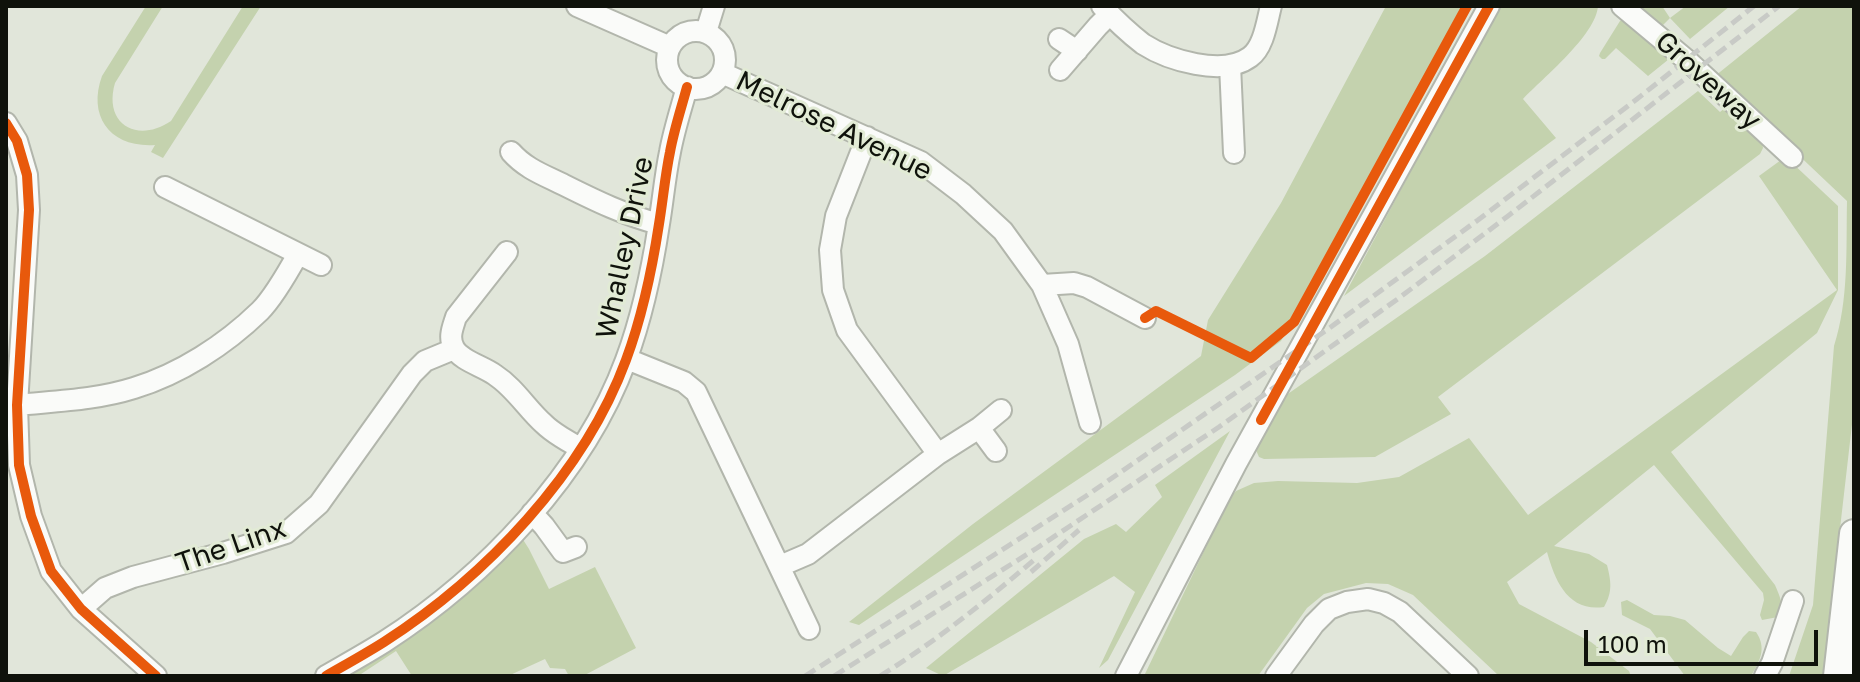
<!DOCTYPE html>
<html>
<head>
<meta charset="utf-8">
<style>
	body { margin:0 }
	#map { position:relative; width:1860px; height:682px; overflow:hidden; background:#e1e6da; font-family:"Golos Text",sans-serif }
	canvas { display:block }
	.frame { position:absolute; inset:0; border:8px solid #0f120b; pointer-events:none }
	.scale { position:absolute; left:1584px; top:630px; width:234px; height:36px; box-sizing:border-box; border:4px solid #0f120b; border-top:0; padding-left:10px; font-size:24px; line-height:28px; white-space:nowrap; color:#0f120b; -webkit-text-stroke:6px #e2ebd5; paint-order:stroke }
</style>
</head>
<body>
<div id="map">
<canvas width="1860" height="682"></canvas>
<div class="frame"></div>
<div class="scale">100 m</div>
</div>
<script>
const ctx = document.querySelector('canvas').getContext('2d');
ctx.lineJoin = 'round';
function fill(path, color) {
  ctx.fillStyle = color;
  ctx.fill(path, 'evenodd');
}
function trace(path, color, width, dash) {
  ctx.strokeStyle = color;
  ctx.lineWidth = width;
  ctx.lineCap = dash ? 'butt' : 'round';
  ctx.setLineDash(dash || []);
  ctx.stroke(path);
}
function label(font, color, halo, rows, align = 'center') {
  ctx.font = font + ' "Golos Text",sans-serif';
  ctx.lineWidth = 6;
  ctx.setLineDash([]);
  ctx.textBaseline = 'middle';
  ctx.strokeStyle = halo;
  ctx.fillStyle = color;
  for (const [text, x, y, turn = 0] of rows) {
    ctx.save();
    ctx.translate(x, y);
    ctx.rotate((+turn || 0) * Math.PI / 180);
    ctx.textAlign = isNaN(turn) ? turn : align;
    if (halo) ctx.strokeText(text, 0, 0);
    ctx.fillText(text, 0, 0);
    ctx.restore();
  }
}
fill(new Path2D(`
	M 146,6 L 163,6 L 115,83 C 103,124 137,144 171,121 L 243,6 L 261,6 L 163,158 L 151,152 L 155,145 C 111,148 87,117 102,76 Z
	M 1386,6 L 1463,6 L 1281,341 L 1235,375 L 859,625 L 849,622 L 973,524 L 1201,356 L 1208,320 L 1281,203 Z
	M 1499,6 L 1598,6 C 1596,35 1543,78 1523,99 L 1556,138 L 1344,296 Z
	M 1635,6 L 1662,6 L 1670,18 L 1686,6 L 1730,6 L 1690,39 L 1670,18 L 1661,27 Z
	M 1802,6 L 1854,6 L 1854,407 L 1823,676 L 1789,676 L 1813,605 L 1834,346 C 1849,300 1846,248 1847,201 L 1715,76 Z
	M 1624,19 L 1674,55 L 1648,76 L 1616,48 L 1605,59 L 1602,59 L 1599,56 L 1600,53 L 1620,21 Z
	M 1698,91 L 1720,112 L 1726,107 L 1762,142 L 1763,148 L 1760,154 L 1438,397 L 1451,414 L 1375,457 L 1264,459 L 1259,457 L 1255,448 L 1282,398 L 1485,256 Z
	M 1781,160 L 1789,160 L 1838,206 L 1838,290 L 1817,333 L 1671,452 L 1775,585 C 1780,597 1785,606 1778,617 L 1762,620 L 1760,615 L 1764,600 L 1763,593 L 1654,465 L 1554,546 L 1589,554 L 1607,565 C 1611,581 1613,592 1604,607 C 1568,612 1555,581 1547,552 L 1507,582 L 1519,604 L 1591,642 L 1629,671 L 1631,676 L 1499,676 L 1413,595 L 1388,584 L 1366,583 L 1324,594 L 1307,608 L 1258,676 L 1144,676 L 1229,499 L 1236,491 L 1254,483 L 1278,481 L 1357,483 L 1399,477 L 1469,438 L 1528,515 L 1837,290 L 1759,176 Z
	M 1230,431 L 1108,660 L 1099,668 L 1135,592 L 1114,576 L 943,676 L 926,668 L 1084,539 L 1116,524 L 1126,532 L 1162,497 L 1155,485 Z
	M 522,538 L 529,549 L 549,589 L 595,567 L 636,648 L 583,676 L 569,676 L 565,669 L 550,668 L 545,659 L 508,676 L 412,676 L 396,651 L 358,676 L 347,676 L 416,633 L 471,589 Z
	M 1627,600 L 1654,615 L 1670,616 L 1685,620 L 1718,648 L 1731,656 L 1743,637 L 1749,631 L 1756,632 C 1767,648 1760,661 1751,676 L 1685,676 L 1650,629 L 1622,615 L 1621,602 Z`), '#c4d2ae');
const minor = new Path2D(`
	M 577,6 L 670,47
	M 1102,6 C 1114,19 1129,33 1143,44 C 1168,60 1223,77 1250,57 C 1264,47 1267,21 1271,6
	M 1622,6 L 1689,62 L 1792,157
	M667 60a29 29 0 1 1 58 0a29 29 0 1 1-58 0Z
	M 706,32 L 714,6
	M 1059,39 L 1077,51
	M 1230,65 L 1234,153
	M 1060,70 L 1098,26 L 1110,14
	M 722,73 L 921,162 L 963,194 L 1003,231 L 1042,285 L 1068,344 L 1090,423
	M 6,123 L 17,141 L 27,175 L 29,210 L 17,405 L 19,465 L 31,516 L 51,571 L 81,609 L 156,676
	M 867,137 L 836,216 L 830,250 L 833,290 L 847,330 L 938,454
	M 511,152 C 526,169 544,175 564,185 C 596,201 625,215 659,224
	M 165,187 L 321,265
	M 507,252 L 456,317 C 453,327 448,337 454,348 C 461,361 483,366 495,375 C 515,388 527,409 544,424 C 552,432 570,443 581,448
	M 1042,285 L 1074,283 L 1087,287 L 1145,318
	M 627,359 L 684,382 L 696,392 L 809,629
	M 17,405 C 56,401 96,400 134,388 C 180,374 225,345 260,311 C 274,297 288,272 298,254
	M 979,428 L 996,451
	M 532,513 L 544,526 L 563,552 L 576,547
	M 780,566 L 808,554 L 938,454 L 979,428 L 1001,410
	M 81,609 L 105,588 L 133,577 L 223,553 L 286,533 L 319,504 L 412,374 L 425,361 L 454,349
	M 326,676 C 345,665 365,654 384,642 C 485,577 584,474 626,360 C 642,317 652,270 659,224 C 663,200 665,176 670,152 C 674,130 681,109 687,87
	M 1126,676 L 1236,464 L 1489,6
	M 1276,676 L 1314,624 L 1329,609 L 1347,602 L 1368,599 L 1384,603 L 1400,612 L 1468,676
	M 1765,676 L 1772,663 L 1793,601`);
const highway = new Path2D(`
	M 1838,676 L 1854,534`);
trace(minor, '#b2b6ac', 24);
trace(highway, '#b2b6ac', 32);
trace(minor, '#fafbf9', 20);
trace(highway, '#fafbf9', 28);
trace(new Path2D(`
	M 1031,572 L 1079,530
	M 805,676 L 1086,496 L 1328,329 L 1478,220 L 1637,99 L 1754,6
	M 834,676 L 1037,548 L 1219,427 L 1399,298 L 1508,216 L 1779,6
	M 880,676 C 935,642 986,601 1035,559`), '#c8cac6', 5, [12, 6]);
trace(new Path2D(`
	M 6,123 L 17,141 L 27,175 L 29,210 L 17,405 L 19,465 L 31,516 L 51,571 L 81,609 L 156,676
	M 1145,318 L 1156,311 L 1251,358 L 1294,322 L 1467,6
	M 1261,420 L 1489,6
	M 326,676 C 345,665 365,654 384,642 C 485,577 584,474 626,360 C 642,317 652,270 659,224 C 663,200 665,176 670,152 C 674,130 681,109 687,87`), '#e8590c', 10);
label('28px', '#0f120b', '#e2ebd5', [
	["Groveway",1708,81,42],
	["Melrose Avenue",834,126,26],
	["Whalley Drive",625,248,-78],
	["The Linx",231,546,-19]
]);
</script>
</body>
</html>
